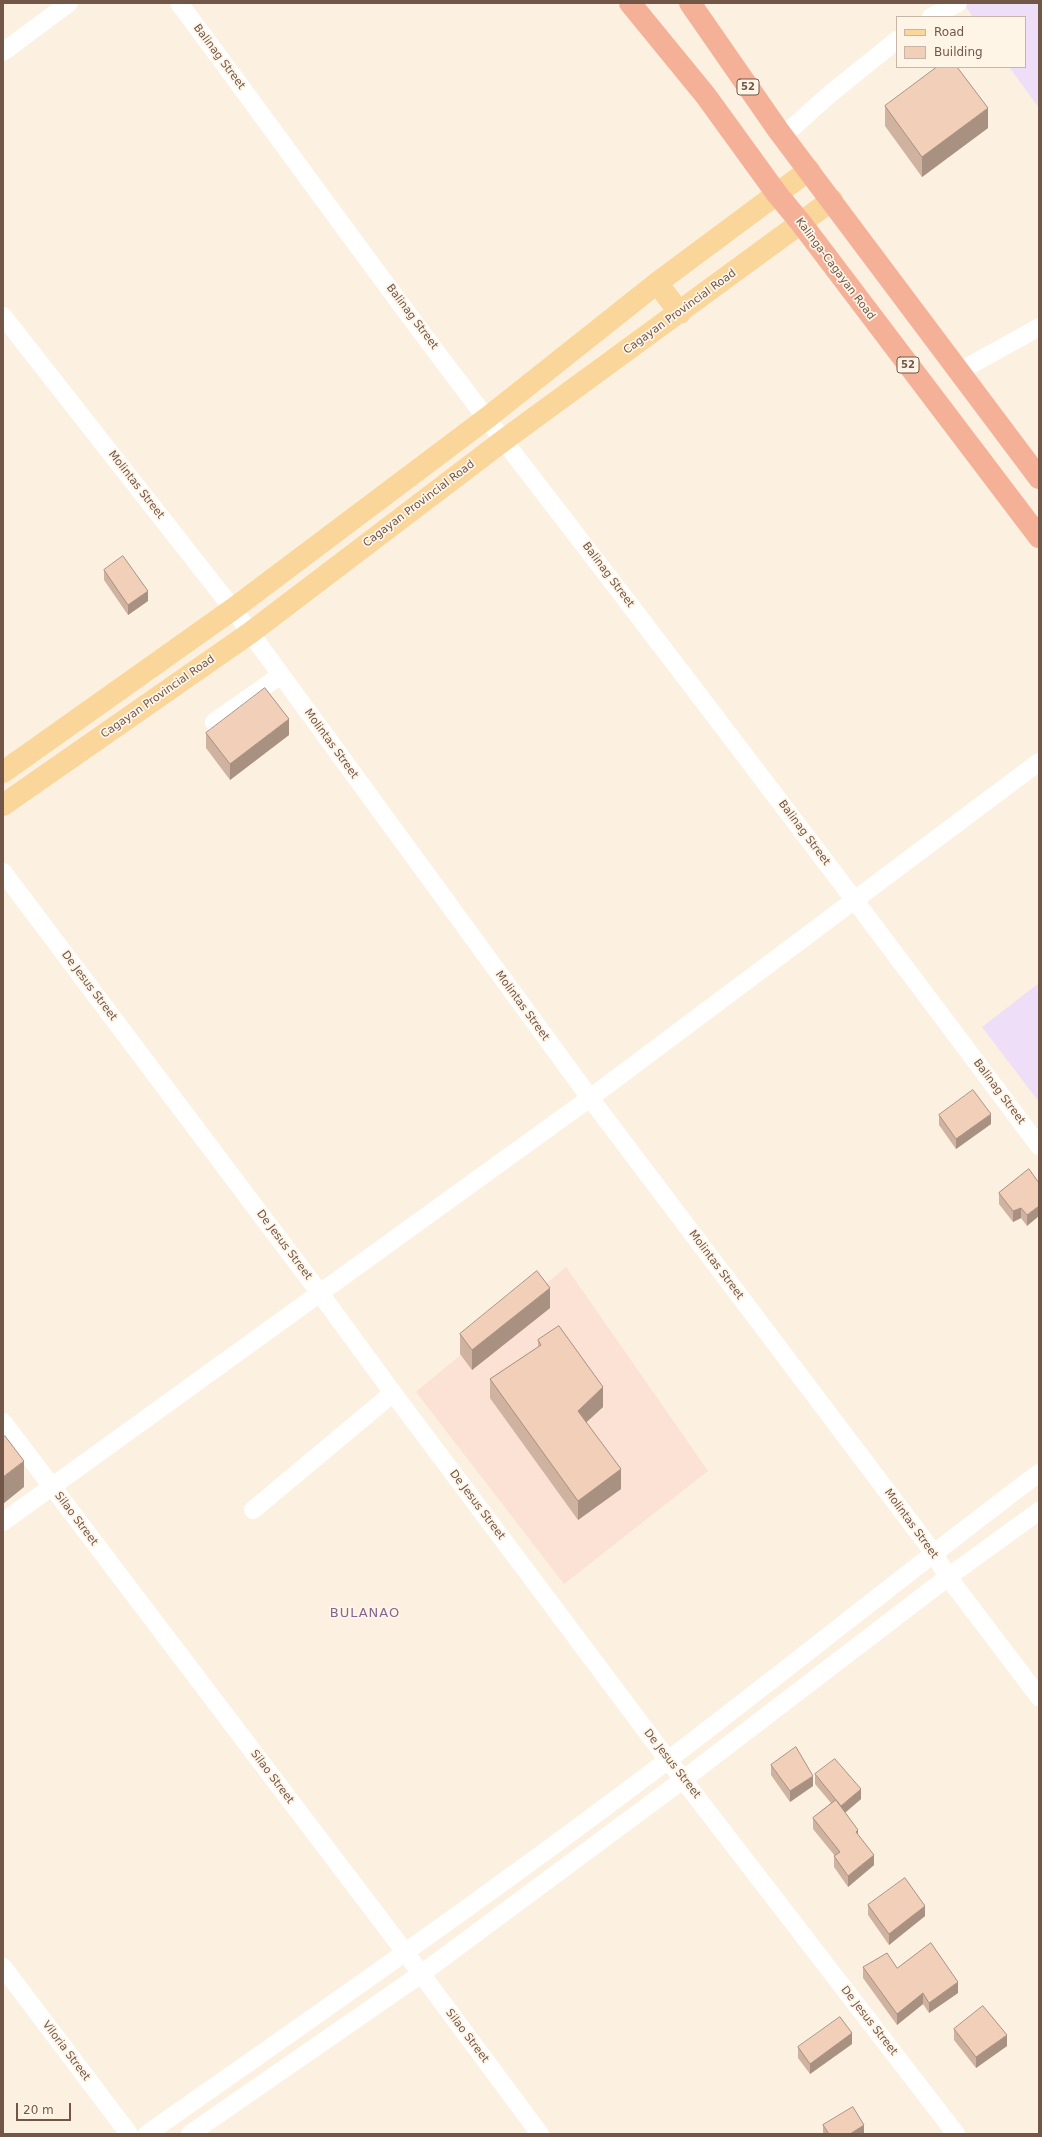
<!DOCTYPE html>
<html>
<head>
<meta charset="utf-8">
<style>
	body { margin:0 }
	#map { position:relative; width:1042px; height:2137px; overflow:hidden; background:#fcf1e1; font-family:"DejaVu Sans",sans-serif }
	canvas { display:block }
	.frame { position:absolute; inset:0; border:4px solid #725749; pointer-events:none }
	.legend { position:absolute; left:896px; top:16px; width:130px; height:52px; box-sizing:border-box; background:#fff5e7; border:1px solid #c7b6a8; margin:0; padding:5px 7px; list-style:none; font-size:12px; color:#725749 }
	.legend li { display:flex; align-items:center; gap:8px; height:20px }
	.legend b { width:20px; border:1px solid #c7b6a8 }
	.scale { position:absolute; left:16px; top:2103px; width:55px; height:18px; box-sizing:border-box; border:2px solid #725749; border-top:0; padding-left:5px; font-size:12px; line-height:14px; white-space:nowrap; color:#725749; -webkit-text-stroke:3px #fff5e7; paint-order:stroke }
</style>
</head>
<body>
<div id="map">
<canvas width="1042" height="2137"></canvas>
<div class="frame"></div>
<ul class="legend">
<li><b style="height:5px;background:#fad69a"></b>Road</li>
<li><b style="height:11px;background:#f1cfb9"></b>Building</li>
</ul>
<div class="scale">20 m</div>
</div>
<script>
const ctx = document.querySelector('canvas').getContext('2d');
ctx.lineJoin = 'round';
function fill(path, color) {
  ctx.fillStyle = color;
  ctx.fill(path, 'evenodd');
}
function trace(path, color, width, dash) {
  ctx.strokeStyle = color;
  ctx.lineWidth = width;
  ctx.lineCap = dash ? 'butt' : 'round';
  ctx.setLineDash(dash || []);
  ctx.stroke(path);
}
function label(font, color, halo, rows, align = 'center') {
  ctx.font = font + ' "DejaVu Sans",sans-serif';
  ctx.lineWidth = 3.5;
  ctx.setLineDash([]);
  ctx.textBaseline = 'middle';
  ctx.strokeStyle = halo;
  ctx.fillStyle = color;
  for (const [text, x, y, turn = 0] of rows) {
    ctx.save();
    ctx.translate(x, y);
    ctx.rotate((+turn || 0) * Math.PI / 180);
    ctx.textAlign = isNaN(turn) ? turn : align;
    if (halo) ctx.strokeText(text, 0, 0);
    ctx.fillText(text, 0, 0);
    ctx.restore();
  }
}
fill(new Path2D(`
	M 566,1267 L 708,1471 L 564,1584 L 416,1392 Z`), '#fce1d5');
fill(new Path2D(`
	M 963,3 L 1039,3 L 1039,108 L 1009,67 L 1025,67 L 1025,17 L 973,17 Z
	M 1039,983 L 1039,1102 L 982,1027 Z`), '#eedef8');
trace(new Path2D(`
	M 179,3 C 282,141 382,282 487,419 C 673,660 857,902 1039,1146
	M 931,17 L 958,3
	M 3,52 L 69,3
	M 784,135 L 830,94 L 897,40
	M 3,316 L 233,609 L 590,1098 L 933,1552 L 948,1577 L 1039,1697
	M 960,371 L 1039,327
	M 214,722 L 281,675
	M 3,872 L 319,1292 L 393,1393 L 668,1760 L 956,2134
	M 3,1422 L 405,1952 L 540,2134
	M 253,1510 L 393,1393
	M 3,1522 L 590,1098 L 1039,762
	M 3,1967 L 129,2134
	M 147,2134 C 322,2011 498,1889 668,1760 C 793,1665 914,1567 1039,1473
	M 190,2134 L 421,1974 L 684,1779 L 948,1577 L 1039,1511`), '#fff', 18);
trace(new Path2D(`
	M 657,283 L 680,313
	M 3,772 L 233,609 L 487,418 L 657,283 L 809,170
	M 3,805 L 250,633 L 504,440 L 832,200`), '#fad69a', 22);
trace(new Path2D(`
	M 630,3 L 706,96 L 777,194 L 801,223 L 1039,537
	M 690,3 L 778,130 L 1039,478`), '#f5b198', 22);
fill(new Path2D(`
	M 885,106 L 988,128 L 922,177 L 885,126 Z
	M 1039,337 L 1039,355 L 1038,353 L 1038,338 Z
	M 104,570 L 148,601 L 128,615 L 104,580 Z
	M 206,733 L 289,735 L 230,780 L 206,748 Z
	M 939,1115 L 991,1124 L 956,1149 L 939,1125 Z
	M 1029,1169 L 1027,1226 L 1021,1218 L 1013,1222 L 999,1204 L 999,1193 Z
	M 550,1308 L 472,1370 L 460,1354 L 460,1334 Z
	M 538,1340 L 603,1407 L 586,1422 L 621,1489 L 578,1520 L 490,1398 L 490,1379 L 538,1347 Z
	M 771,1765 L 813,1786 L 790,1802 L 771,1775 Z
	M 815,1774 L 861,1799 L 845,1813 L 874,1865 L 848,1887 L 834,1867 L 834,1856 L 835,1856 L 813,1829 L 813,1818 L 831,1803 L 815,1784 Z
	M 868,1905 L 925,1916 L 889,1945 L 868,1915 Z
	M 863,1967 L 897,1968 L 958,1993 L 929,2013 L 923,2004 L 897,2025 L 863,1978 Z
	M 954,2029 L 1007,2046 L 976,2068 L 954,2040 Z
	M 852,2044 L 810,2074 L 798,2058 L 798,2047 Z
	M 823,2125 L 864,2134 L 823,2134 Z`), '#cfb29f');
fill(new Path2D(`
	M 988,108 L 988,128 L 922,177 L 922,157 Z
	M 148,591 L 148,601 L 128,615 L 128,605 Z
	M 289,719 L 289,735 L 230,780 L 230,764 Z
	M 991,1114 L 991,1124 L 956,1149 L 956,1139 Z
	M 1039,1206 L 1039,1216 L 1027,1226 L 1027,1215 Z
	M 1021,1208 L 1021,1218 L 1013,1222 L 1013,1211 Z
	M 550,1288 L 550,1308 L 472,1370 L 472,1350 Z
	M 603,1387 L 603,1407 L 578,1430 L 578,1411 Z
	M 24,1461 L 24,1487 L 3,1504 L 3,1477 Z
	M 621,1469 L 621,1489 L 578,1520 L 578,1501 Z
	M 813,1776 L 813,1786 L 790,1802 L 790,1791 Z
	M 861,1789 L 861,1799 L 841,1816 L 841,1806 Z
	M 858,1830 L 858,1840 L 856,1832 Z
	M 874,1855 L 874,1865 L 848,1887 L 848,1876 Z
	M 925,1906 L 925,1916 L 889,1945 L 889,1934 Z
	M 958,1982 L 958,1993 L 929,2013 L 929,2003 Z
	M 923,1993 L 923,2004 L 897,2025 L 897,2014 Z
	M 852,2033 L 852,2044 L 810,2074 L 810,2064 Z
	M 1007,2035 L 1007,2046 L 976,2068 L 976,2057 Z
	M 864,2125 L 864,2134 L 850,2134 Z`), '#a99182');
const building = new Path2D(`
	M 937,67 L 957,67 L 988,108 L 922,157 L 885,106 Z
	M 123,556 L 148,591 L 128,605 L 104,570 Z
	M 265,688 L 289,719 L 230,764 L 206,733 Z
	M 973,1090 L 991,1114 L 956,1139 L 939,1115 Z
	M 1029,1169 L 1039,1183 L 1039,1206 L 1027,1215 L 1021,1208 L 1013,1211 L 999,1193 Z
	M 537,1271 L 550,1288 L 472,1350 L 460,1334 Z
	M 559,1326 L 603,1387 L 578,1411 L 621,1469 L 578,1501 L 490,1379 L 541,1345 L 538,1340 Z
	M 5,1436 L 24,1461 L 3,1477 L 3,1438 Z
	M 796,1747 L 813,1776 L 790,1791 L 771,1765 Z
	M 835,1759 L 861,1789 L 841,1806 L 815,1774 Z
	M 836,1800 L 858,1830 L 856,1832 L 874,1855 L 848,1876 L 834,1856 L 840,1852 L 813,1818 Z
	M 905,1878 L 925,1906 L 889,1934 L 868,1905 Z
	M 931,1943 L 958,1982 L 929,2003 L 923,1993 L 897,2014 L 863,1967 L 887,1953 L 897,1968 Z
	M 983,2006 L 1007,2035 L 976,2057 L 954,2029 Z
	M 840,2017 L 852,2033 L 810,2064 L 798,2047 Z
	M 853,2107 L 864,2125 L 850,2134 L 829,2134 L 823,2125 Z`);
fill(building, '#f1cfb9');
trace(building, '#a99182', 1);
for (const [x, y, w] of [
	[748,87,22],
	[908,365,22]
]) {
  const box = new Path2D();
  box.roundRect(x - w / 2, y - 8, w, 16, 3);
  ctx.fillStyle = '#fff5e7';
  ctx.fill(box);
  trace(box, '#725749', 1);
}
label('bold 10px', '#725749', null, [
	["52",748,87],
	["52",908,365]
]);
label('11px', '#725749', '#fff5e7', [
	["Balinag Street",219,57,53],
	["Kalinga-Cagayan Road",835,269,53],
	["Cagayan Provincial Road",680,312,-36],
	["Balinag Street",412,317,53],
	["Molintas Street",136,485,52],
	["Cagayan Provincial Road",419,504,-37],
	["Balinag Street",608,575,53],
	["Cagayan Provincial Road",158,697,-35],
	["Molintas Street",331,744,54],
	["Balinag Street",804,833,53],
	["De Jesus Street",89,986,53],
	["Molintas Street",522,1006,54],
	["Balinag Street",999,1092,53],
	["De Jesus Street",284,1245,53],
	["Molintas Street",716,1265,53],
	["De Jesus Street",477,1505,53],
	["Silao Street",76,1519,53],
	["Molintas Street",911,1524,54],
	["De Jesus Street",672,1764,52],
	["Silao Street",272,1777,53],
	["De Jesus Street",869,2021,52],
	["Silao Street",467,2036,53],
	["Viloria Street",66,2051,53]
]);
ctx.letterSpacing = '1px';
label('13px', '#856496', '#fff5e7', [
	["BULANAO",365,1614]
]);
ctx.letterSpacing = '0px';
</script>
</body>
</html>
